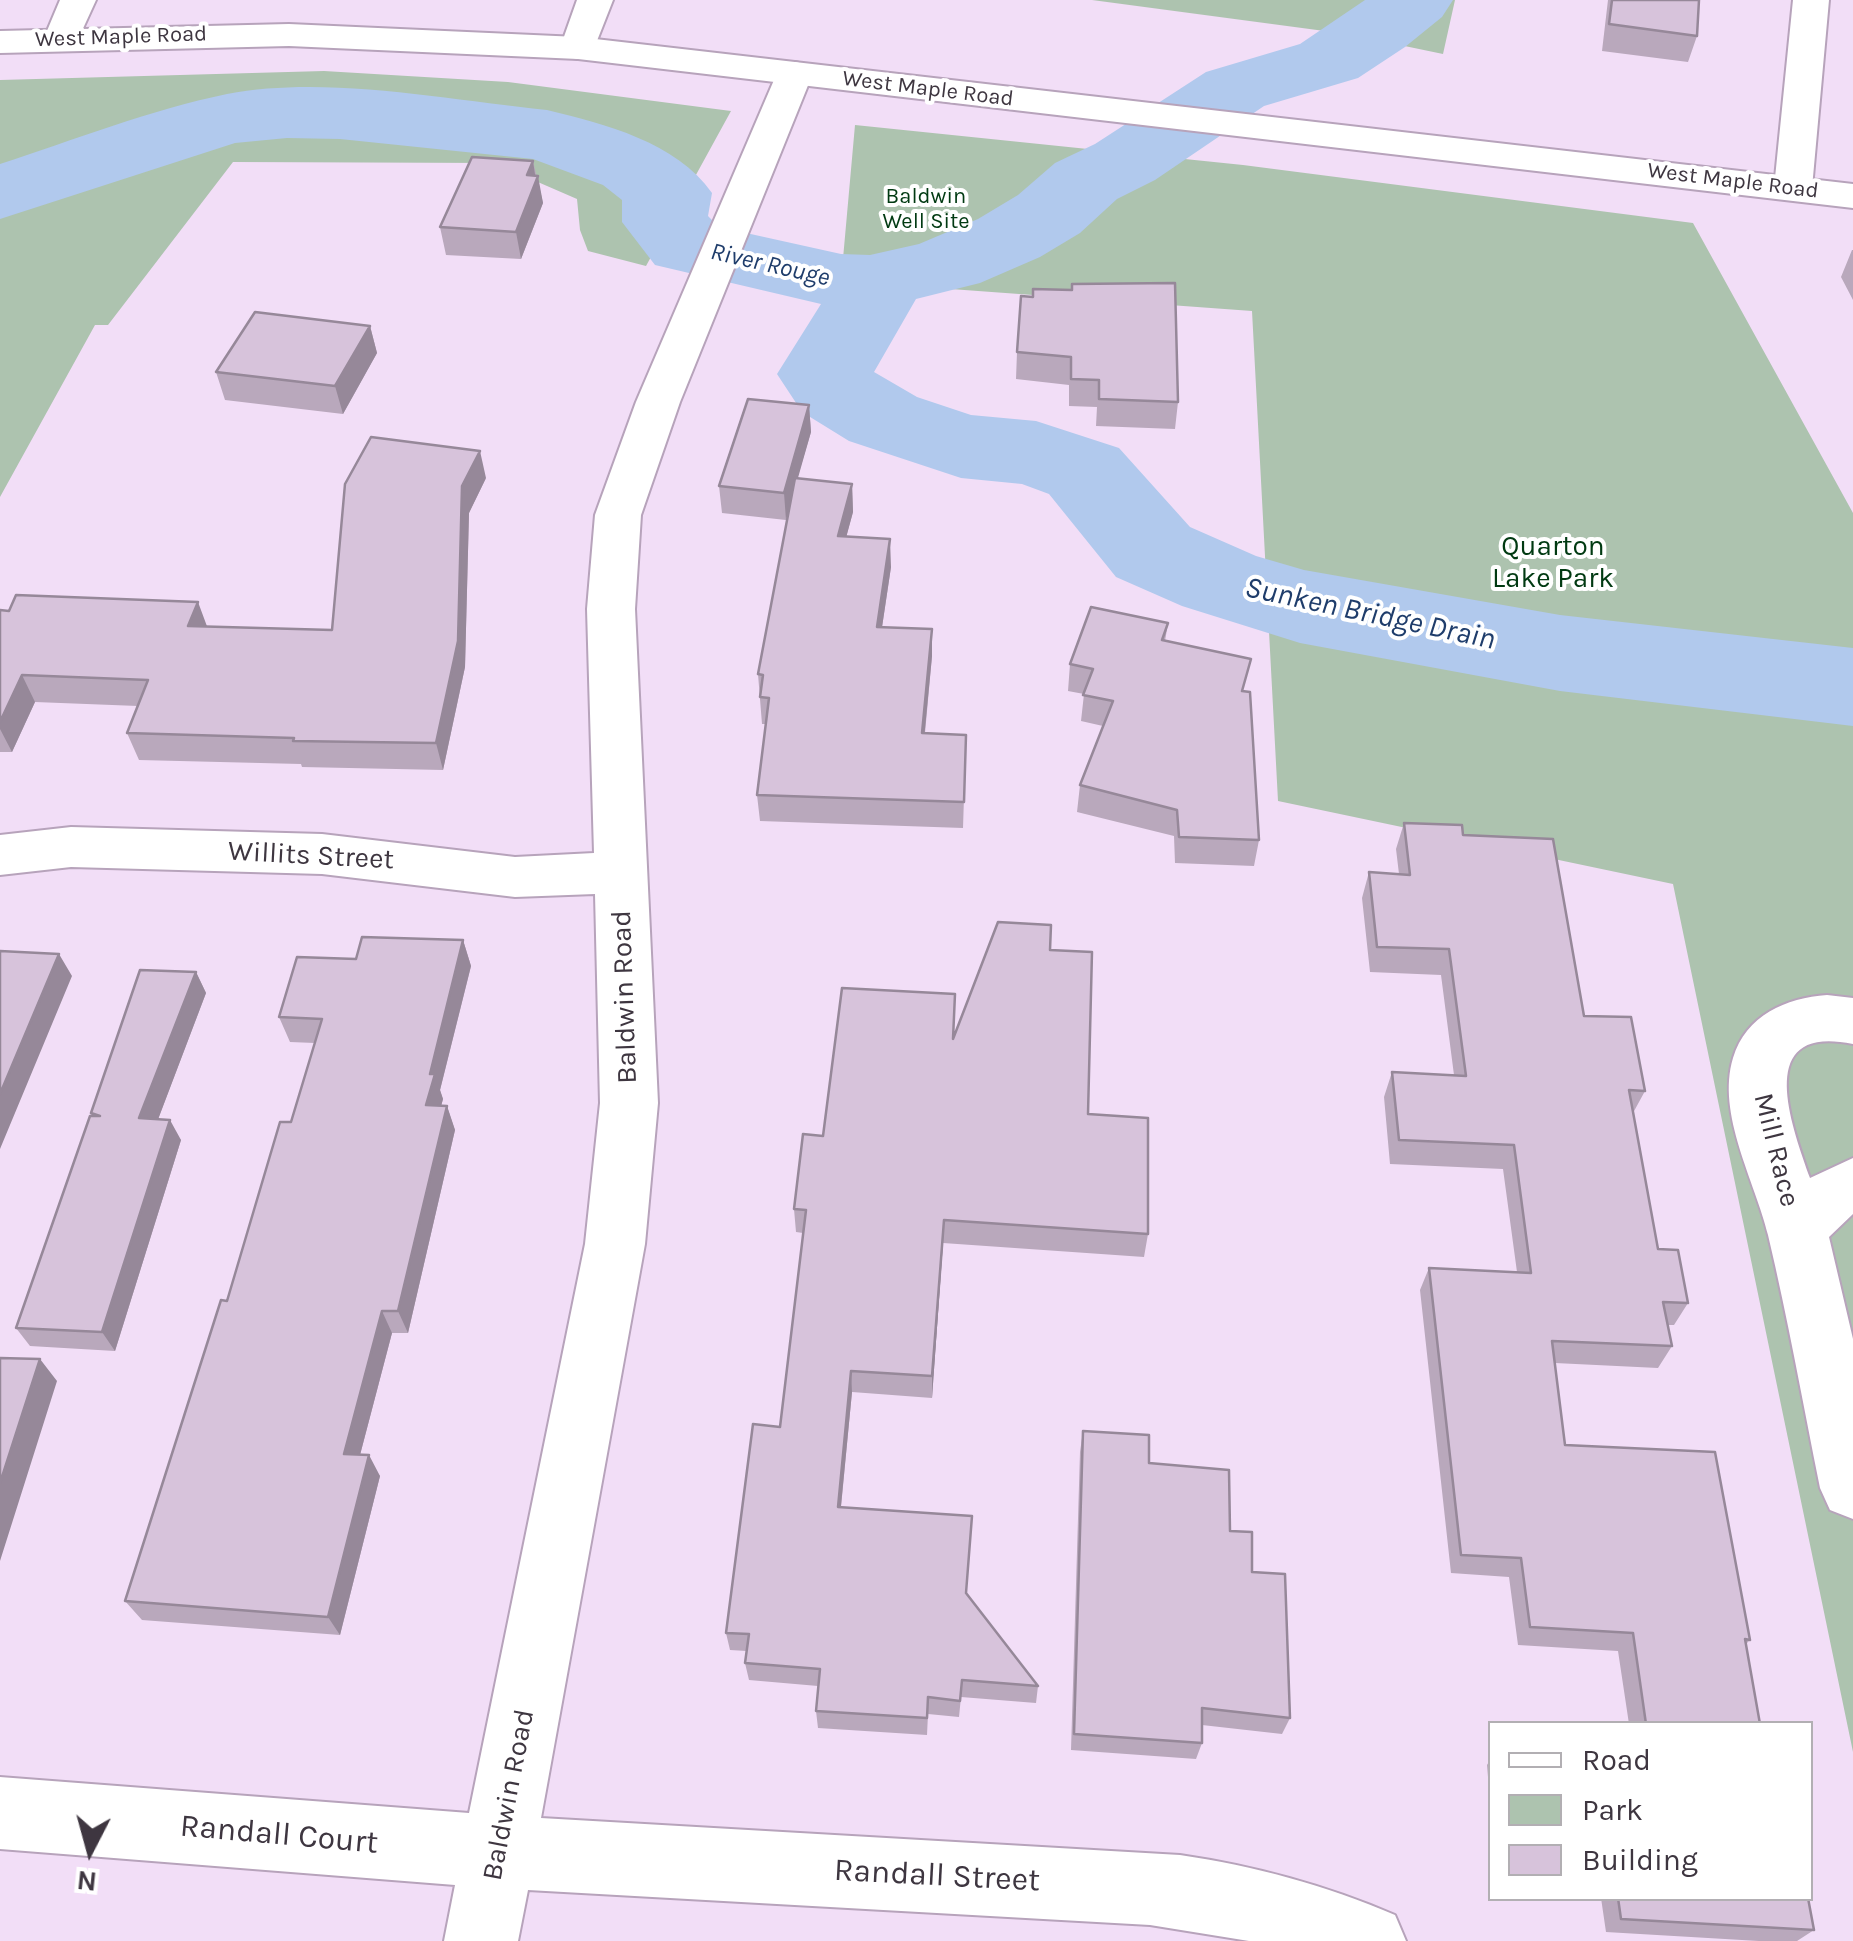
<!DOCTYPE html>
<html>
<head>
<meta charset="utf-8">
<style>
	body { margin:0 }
	#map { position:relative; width:1853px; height:1941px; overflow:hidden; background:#f2def7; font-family:Karla,sans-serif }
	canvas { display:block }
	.legend { position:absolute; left:1488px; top:1721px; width:325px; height:180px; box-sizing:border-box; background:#fff; border:2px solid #b2afb3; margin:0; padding:12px 18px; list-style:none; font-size:30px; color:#3e3640 }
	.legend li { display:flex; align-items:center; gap:20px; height:50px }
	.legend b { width:50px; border:2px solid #b2afb3 }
	.north { position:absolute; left:40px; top:1801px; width:100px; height:100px; -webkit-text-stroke:8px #fff; paint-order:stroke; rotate:186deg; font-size:28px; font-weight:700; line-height:40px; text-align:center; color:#3e3640 }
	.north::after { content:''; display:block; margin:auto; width:35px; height:45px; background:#3e3640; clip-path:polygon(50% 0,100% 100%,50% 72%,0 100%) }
</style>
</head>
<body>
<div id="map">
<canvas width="1853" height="1941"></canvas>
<ul class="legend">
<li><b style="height:12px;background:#fff"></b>Road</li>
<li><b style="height:28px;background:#adc3af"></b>Park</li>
<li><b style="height:28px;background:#d7c3db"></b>Building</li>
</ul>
<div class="north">N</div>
</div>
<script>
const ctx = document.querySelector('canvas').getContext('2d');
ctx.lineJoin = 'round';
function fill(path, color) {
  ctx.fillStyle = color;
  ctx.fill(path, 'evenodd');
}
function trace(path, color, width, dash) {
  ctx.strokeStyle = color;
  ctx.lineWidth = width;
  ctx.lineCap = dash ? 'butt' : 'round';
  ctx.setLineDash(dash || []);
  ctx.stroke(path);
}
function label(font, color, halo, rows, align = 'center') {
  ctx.font = font + ' Karla,sans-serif';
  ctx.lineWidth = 8;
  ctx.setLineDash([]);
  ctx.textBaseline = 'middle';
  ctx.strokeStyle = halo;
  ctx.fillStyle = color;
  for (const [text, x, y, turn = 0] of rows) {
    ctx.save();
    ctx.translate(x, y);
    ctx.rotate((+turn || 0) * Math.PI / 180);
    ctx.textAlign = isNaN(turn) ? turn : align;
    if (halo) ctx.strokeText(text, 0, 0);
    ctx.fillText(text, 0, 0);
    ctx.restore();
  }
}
fill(new Path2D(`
	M 1092,0 L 1455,0 L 1443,54 L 1347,34 Z
	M 324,71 L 508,82 L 731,111 L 646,266 L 588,251 L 580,230 L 577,199 L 494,163 L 233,162 L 108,325 L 95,325 L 0,497 L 0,80 Z
	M 855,125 L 1243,165 L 1693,223 L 1853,513 L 1853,1752 L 1673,884 L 1278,801 L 1252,311 L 841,281 Z`), '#adc3af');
fill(new Path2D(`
	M 1365,0 L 1453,0 L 1442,17 L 1405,47 L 1358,78 L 1264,106 L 1155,180 L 1117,199 L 1080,233 L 1040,257 L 980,283 L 916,299 L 874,372 L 917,397 L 971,415 L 1036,421 L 1119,448 L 1190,527 L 1256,556 L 1304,570 L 1560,615 L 1853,648 L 1853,726 L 1560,691 L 1300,643 L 1182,606 L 1116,577 L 1049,494 L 1022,484 L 961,478 L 849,441 L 802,412 L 777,374 L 821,304 L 655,265 L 622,222 L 622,200 L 603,185 L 533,159 L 340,139 L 287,138 L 235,143 L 0,219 L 0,164 C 74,140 150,110 227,94 C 327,75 446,100 547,110 C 605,124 676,142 712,193 L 708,216 L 719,227 L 841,254 L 870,255 L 919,244 L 978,219 L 1018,195 L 1055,163 L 1095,144 L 1206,72 L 1300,44 Z`), '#b1c9ed');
const minor = new Path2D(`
	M 60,0 L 96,0 L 75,46 L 62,49 L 49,46 L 44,38 Z
	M 577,0 L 613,0 L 591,56 L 578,59 L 565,56 L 560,48 Z
	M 1793,0 L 1829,0 L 1812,188 L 1807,196 L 1793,200 L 1779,196 L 1774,188 Z
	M 795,62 L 808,65 L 813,73 L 680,402 L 641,515 L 635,609 L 658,1103 L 645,1244 L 541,1818 L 1180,1855 C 1255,1866 1325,1885 1395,1915 L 1406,1941 L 1249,1941 L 1150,1925 L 528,1890 L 518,1941 L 444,1941 L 455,1885 L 0,1849 L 0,1777 L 469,1813 L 585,1244 L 600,1103 L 595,894 L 515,897 L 322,874 L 71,867 L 0,875 L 0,835 L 71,827 L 322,834 L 515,857 L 594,853 L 587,609 L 595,515 L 636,402 L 777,73 L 782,65 Z
	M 1827,995 L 1853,998 L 1853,1044 C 1753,1023 1791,1124 1810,1178 L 1853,1158 L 1853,1214 L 1829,1237 L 1853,1339 L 1853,1519 L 1830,1510 L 1820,1488 C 1803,1404 1788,1319 1768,1235 C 1755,1181 1716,1114 1733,1058 C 1746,1015 1786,998 1827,995 Z`);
const major = new Path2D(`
	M 289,24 L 578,37 L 1853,184 L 1853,208 L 578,59 L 289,46 L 0,53 L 0,31 Z`);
trace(minor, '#b7a3bb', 4);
trace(major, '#b7a3bb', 4);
fill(minor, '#fff');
fill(major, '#fff');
fill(new Path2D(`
	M 1608,0 L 1699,0 L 1697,36 L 1688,62 L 1602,51 Z
	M 533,161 L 543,203 L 521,259 L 446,255 L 440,227 Z
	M 1852,250 L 1853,250 L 1853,300 L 1841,277 Z
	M 1033,297 L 1178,402 L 1175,429 L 1096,426 L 1097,407 L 1069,406 L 1069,385 L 1016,379 L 1017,352 Z
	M 370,326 L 377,353 L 343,414 L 225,400 L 216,372 Z
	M 809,405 L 811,432 L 797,479 L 852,484 L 853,512 L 846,537 L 891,567 L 882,627 L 932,656 L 925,733 L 966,735 L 963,828 L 760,821 L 757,795 L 766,724 L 762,724 L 758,674 L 789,507 L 786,520 L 722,513 L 719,486 Z
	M 486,478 L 469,513 L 465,667 L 443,770 L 302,767 L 301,764 L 139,760 L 127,733 L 138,706 L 35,702 L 12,752 L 0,752 L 0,610 L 207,627 L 332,630 Z
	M 1168,623 L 1165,641 L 1245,691 L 1259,840 L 1254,866 L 1175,863 L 1174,836 L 1077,812 L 1080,785 L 1103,726 L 1081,721 L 1084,694 L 1068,691 L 1070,664 Z
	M 1404,823 L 1463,835 L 1584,1016 L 1645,1091 L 1633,1113 L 1658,1249 L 1688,1303 L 1674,1325 L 1668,1325 L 1672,1346 L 1658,1368 L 1555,1363 L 1565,1445 L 1750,1640 L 1746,1644 L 1760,1724 L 1629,1724 L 1618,1651 L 1518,1645 L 1509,1577 L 1451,1573 L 1420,1290 L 1429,1268 L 1517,1272 L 1503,1169 L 1390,1164 L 1384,1097 L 1392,1072 L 1454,1075 L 1441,975 L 1370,972 L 1362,898 L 1369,872 L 1399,874 L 1396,849 Z
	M 463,940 L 471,966 L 440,1090 L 443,1099 L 441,1106 L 447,1106 L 455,1130 L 408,1333 L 392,1333 L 360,1455 L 380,1476 L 340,1635 L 142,1620 L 125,1601 L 227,1301 L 291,1122 L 315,1043 L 290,1042 L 279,1017 L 356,959 Z
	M 1050,950 L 1088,1114 L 1148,1234 L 1144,1257 L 943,1243 L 932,1398 L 852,1392 L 841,1507 L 967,1594 L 1038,1686 L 1036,1703 L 961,1697 L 959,1717 L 928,1714 L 927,1735 L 818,1728 L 816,1711 L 818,1686 L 749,1680 L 745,1663 L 747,1651 L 730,1650 L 726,1633 L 780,1427 L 803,1233 L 796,1232 L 794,1209 L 823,1136 L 954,1037 Z
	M 196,972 L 206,993 L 158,1119 L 181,1140 L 115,1351 L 30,1346 L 16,1328 L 92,1116 L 91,1113 Z
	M 1083,1431 L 1149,1463 L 1230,1531 L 1252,1572 L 1290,1718 L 1282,1734 L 1202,1725 L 1202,1743 L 1196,1759 L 1071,1750 L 1080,1452 Z
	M 1490,1760 L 1490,1801 L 1487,1765 Z
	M 1601,1898 L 1808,1898 L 1814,1930 L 1797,1941 L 1759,1941 L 1606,1932 Z`), '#b9a8bc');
fill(new Path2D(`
	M 533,161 L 536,181 L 538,176 L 543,203 L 521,259 L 516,232 L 527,175 Z
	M 370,326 L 377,353 L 343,414 L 335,386 Z
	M 809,405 L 811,432 L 786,520 L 784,493 Z
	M 480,451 L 486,478 L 469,513 L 465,667 L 443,770 L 436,743 L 462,486 Z
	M 852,484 L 853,512 L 839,564 L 838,536 Z
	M 890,539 L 891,567 L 878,654 L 877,627 Z
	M 198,602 L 208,629 L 188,626 Z
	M 932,629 L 932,656 L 922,760 L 922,733 Z
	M 22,675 L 35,702 L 12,752 L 0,729 L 0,722 Z
	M 463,940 L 471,966 L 440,1090 L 443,1099 L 435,1129 L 426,1105 L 430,1074 Z
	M 59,954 L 72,976 L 0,1149 L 0,1094 Z
	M 196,972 L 206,993 L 151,1138 L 139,1118 Z
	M 447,1106 L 455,1130 L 408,1333 L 398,1311 Z
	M 170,1120 L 181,1140 L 115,1351 L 102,1332 Z
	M 944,1220 L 943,1243 L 932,1398 L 932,1376 Z
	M 382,1311 L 392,1333 L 355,1474 L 344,1454 Z
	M 40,1359 L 57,1381 L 0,1561 L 0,1483 Z
	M 851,1371 L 852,1392 L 839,1526 L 838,1507 Z
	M 369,1455 L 380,1476 L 340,1635 L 328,1617 Z`), '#968899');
const building = new Path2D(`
	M 1612,0 L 1699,0 L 1697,36 L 1609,24 Z
	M 472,157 L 533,161 L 527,175 L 538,176 L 516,232 L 440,227 Z
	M 1175,283 L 1178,402 L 1099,399 L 1099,380 L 1071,379 L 1071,357 L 1017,352 L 1021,296 L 1033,297 L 1033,289 L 1072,290 L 1072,284 Z
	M 255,312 L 370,326 L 335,386 L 216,372 Z
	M 748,399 L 809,405 L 784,493 L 719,486 Z
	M 371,437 L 480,451 L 462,486 L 458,641 L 436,743 L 293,741 L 294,738 L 127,733 L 148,680 L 22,675 L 0,722 L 0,610 L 9,611 L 16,595 L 198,602 L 188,626 L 332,630 L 345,484 Z
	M 795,478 L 852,484 L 838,536 L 890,539 L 877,627 L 932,629 L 922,733 L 966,735 L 964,802 L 757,795 L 769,698 L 760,697 L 763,675 L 758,674 Z
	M 1091,607 L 1168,623 L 1162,640 L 1251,659 L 1242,691 L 1250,692 L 1259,840 L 1179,837 L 1177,810 L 1080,785 L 1113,701 L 1083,695 L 1093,669 L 1070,664 Z
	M 1404,823 L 1462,825 L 1463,835 L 1553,839 L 1584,1016 L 1631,1017 L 1645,1091 L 1629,1090 L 1658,1249 L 1678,1250 L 1688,1303 L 1663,1302 L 1672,1346 L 1552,1341 L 1565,1445 L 1715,1452 L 1750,1640 L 1745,1639 L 1760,1724 L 1646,1724 L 1633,1633 L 1530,1627 L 1521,1558 L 1461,1555 L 1429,1268 L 1531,1273 L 1514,1145 L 1399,1140 L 1392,1072 L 1466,1076 L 1449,949 L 1377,947 L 1369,872 L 1410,875 Z
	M 998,922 L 1051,925 L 1050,950 L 1092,952 L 1088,1114 L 1148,1118 L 1148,1234 L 944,1220 L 932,1376 L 851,1371 L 838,1507 L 972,1516 L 966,1593 L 1038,1686 L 962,1680 L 960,1701 L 928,1697 L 927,1718 L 816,1711 L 820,1669 L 745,1663 L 749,1634 L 726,1633 L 753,1424 L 780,1427 L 806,1210 L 794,1209 L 803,1134 L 823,1136 L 842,988 L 955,994 L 953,1039 Z
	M 362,937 L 463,940 L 430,1074 L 435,1074 L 426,1105 L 447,1106 L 398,1311 L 382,1311 L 344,1454 L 369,1455 L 328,1617 L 125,1601 L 221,1300 L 227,1301 L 280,1122 L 291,1122 L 322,1019 L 279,1017 L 297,957 L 356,959 Z
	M 0,951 L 59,954 L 0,1094 Z
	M 140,970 L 196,972 L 139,1118 L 170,1120 L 102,1332 L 16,1328 L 90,1116 L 100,1116 L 91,1113 Z
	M 0,1358 L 40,1359 L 0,1483 Z
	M 1083,1431 L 1149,1435 L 1149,1463 L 1229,1470 L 1230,1531 L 1252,1532 L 1252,1572 L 1285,1574 L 1290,1718 L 1202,1708 L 1202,1743 L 1074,1734 Z
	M 1618,1898 L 1808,1898 L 1814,1930 L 1621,1919 Z`);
fill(building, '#d7c3db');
trace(building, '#968899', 2.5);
label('22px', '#3e3640', '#fff', [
	["West Maple Road",121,37,-2],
	["West Maple Road",928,89,7],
	["West Maple Road",1733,181,7]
]);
label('22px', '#013a12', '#fff', [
	["Baldwin",926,197],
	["Well Site",926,222]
]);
label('italic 25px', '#1f3d6b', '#fff', [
	["River Rouge",770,265,13]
]);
label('28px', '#013a12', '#fff', [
	["Quarton",1553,547],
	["Lake Park",1553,579]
]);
label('28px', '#3e3640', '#fff', [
	["Willits Street",311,856,3],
	["Baldwin Road",625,997,-92],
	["Mill Race",1776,1150,76],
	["Baldwin Road",509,1795,-79]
]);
label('italic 30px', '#1f3d6b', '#fff', [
	["Sunken Bridge Drain",1370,614,12]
]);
label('32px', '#3e3640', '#fff', [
	["Randall Court",279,1835,5],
	["Randall Street",937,1876,3]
]);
</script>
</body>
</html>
